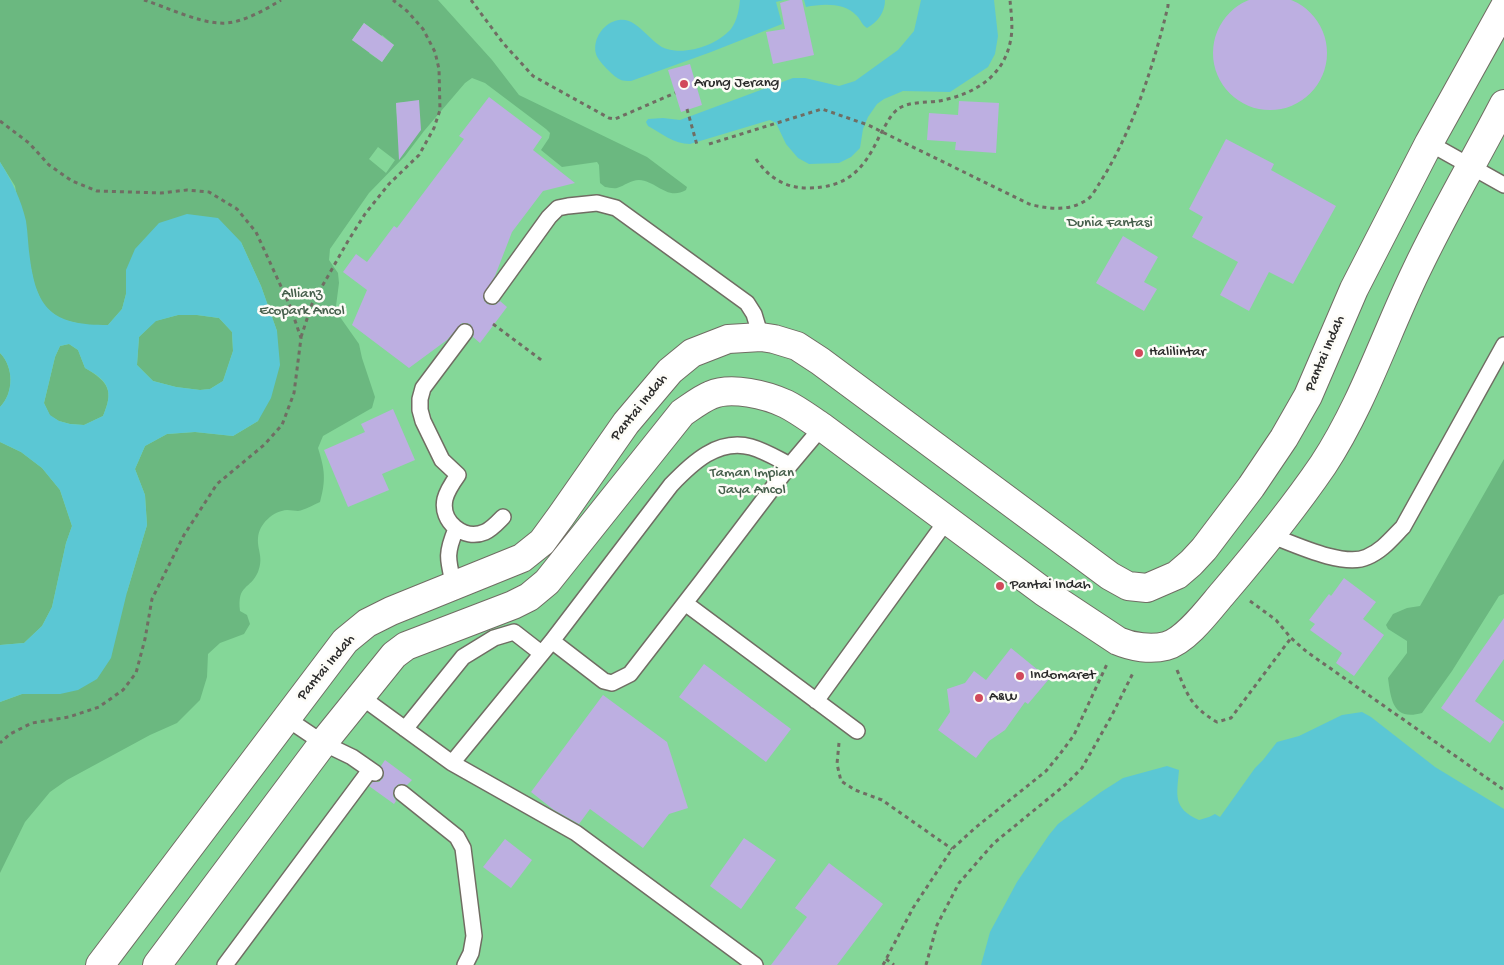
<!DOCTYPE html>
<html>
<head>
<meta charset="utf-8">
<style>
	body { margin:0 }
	canvas { display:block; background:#f0e7cc }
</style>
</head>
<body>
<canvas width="1504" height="965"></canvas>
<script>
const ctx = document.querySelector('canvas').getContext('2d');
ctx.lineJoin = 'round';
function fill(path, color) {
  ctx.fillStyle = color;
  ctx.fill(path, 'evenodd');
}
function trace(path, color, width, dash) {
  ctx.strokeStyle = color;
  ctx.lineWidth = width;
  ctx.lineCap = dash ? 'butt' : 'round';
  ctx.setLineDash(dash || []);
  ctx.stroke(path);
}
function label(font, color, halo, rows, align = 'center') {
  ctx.font = font + ' "Gochi Hand",sans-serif';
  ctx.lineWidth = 5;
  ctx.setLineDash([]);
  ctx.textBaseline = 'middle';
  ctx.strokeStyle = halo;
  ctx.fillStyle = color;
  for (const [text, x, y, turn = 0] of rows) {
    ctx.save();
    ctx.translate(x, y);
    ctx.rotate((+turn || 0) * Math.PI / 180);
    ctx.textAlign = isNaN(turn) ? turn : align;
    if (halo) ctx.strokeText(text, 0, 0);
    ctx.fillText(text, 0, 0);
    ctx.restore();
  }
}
fill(new Path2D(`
	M 0,0 L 1504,0 L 1504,965 L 0,965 Z`), '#84d798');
fill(new Path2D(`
	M 0,0 L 438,0 L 492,60 L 519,95 L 647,157 L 687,187 L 686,190 C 667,201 657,181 639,180 C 631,180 624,186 617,188 C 613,189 608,187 605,187 L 600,183 L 599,165 L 597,162 L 562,167 L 541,150 L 549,138 L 550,133 L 546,129 L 485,83 L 472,78 L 465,83 L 424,131 L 405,156 L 369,193 L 330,249 L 329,260 L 338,273 L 339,283 L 336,306 L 340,317 L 359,344 L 362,358 L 375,397 L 372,408 L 323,436 L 318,448 C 325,470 326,480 320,502 C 313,505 305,510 298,511 C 295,511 291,510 287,510 C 273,511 259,524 258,538 C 257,550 264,557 258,572 C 250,590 237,584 240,611 L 247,615 L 250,624 L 244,634 L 220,643 L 208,654 L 207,677 L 200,700 L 177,723 L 150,735 L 67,780 L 50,792 L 25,822 L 0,873 L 0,702 L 22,694 L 60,694 L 127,592 L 147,525 L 145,495 L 135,469 L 145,446 L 167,434 L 195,432 L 233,436 L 258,421 L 277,331 L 261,286 L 241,242 L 126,270 L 126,294 L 122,309 L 108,325 L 85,325 L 60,319 L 43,305 L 34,284 L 15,186 L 0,162 ZM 364,23 L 376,32 L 364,48 L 352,40 ZM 382,35 L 394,45 L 382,62 L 369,53 ZM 419,101 L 397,117 L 396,103 ZM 378,147 L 395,160 L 386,173 L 369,159 Z
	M 178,315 L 197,315 L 219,318 L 232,332 L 233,351 L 223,381 L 210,389 L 200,390 L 176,387 L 153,381 L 137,365 L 139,337 L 155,321 Z
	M 69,344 L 78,350 L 85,368 C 109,382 114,391 103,416 L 84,425 L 70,424 L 59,421 L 50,416 L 44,403 L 55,357 L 60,346 Z
	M 0,353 C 14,367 14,393 0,407 Z
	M 0,442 L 21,452 L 42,468 L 60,490 L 72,526 L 66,543 L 52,607 L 42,626 L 24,643 L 0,645 Z
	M 1504,459 L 1504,594 L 1499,596 L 1452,671 L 1422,713 C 1393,721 1391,700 1388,678 L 1407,653 L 1407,641 L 1388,629 L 1386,625 L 1393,614 L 1407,608 L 1420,606 Z`), '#6bb880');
fill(new Path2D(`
	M 740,0 L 784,0 L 776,2 L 782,24 L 711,52 L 631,81 C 627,81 622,81 619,79 C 613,76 598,61 596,54 C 592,39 604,22 619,20 C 638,17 651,45 667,49 C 687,55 717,45 731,29 C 737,21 739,10 740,0 Z
	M 804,0 L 885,0 C 885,12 878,22 867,28 C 862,25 861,20 857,16 C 844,2 822,4 806,7 Z
	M 921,0 L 994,0 L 998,36 L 995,54 L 988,67 L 950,92 L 903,91 L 884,99 L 877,104 L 868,117 L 863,129 L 860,148 L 851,157 L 839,163 L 809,164 L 798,158 L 786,144 L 776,123 L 770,120 L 690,144 C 674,144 661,133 648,126 L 646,122 L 648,119 L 663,118 L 680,120 L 793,78 L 805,78 L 839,86 L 855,81 L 898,50 L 914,31 Z
	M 0,162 C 12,181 21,199 26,221 C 28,234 28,247 30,259 C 37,313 56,325 108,325 L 122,309 L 126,294 L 126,270 L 135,249 L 159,223 L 187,214 L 218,218 L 241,242 L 261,286 L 277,331 L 280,365 L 271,398 L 258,421 L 233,436 L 195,432 L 167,434 L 145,446 L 135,469 L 145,495 L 147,525 L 127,592 L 111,658 L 97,679 L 78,690 L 60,694 L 22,694 L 0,702 L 0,645 L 24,643 L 42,626 L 52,607 L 66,543 L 72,526 L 60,490 L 42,468 L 21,452 L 0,442 L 0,407 C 14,393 14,367 0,353 ZM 178,315 L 197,315 L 219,318 L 232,332 L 233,351 L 223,381 L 210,389 L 200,390 L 176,387 L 153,381 L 137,365 L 139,337 L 156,321 ZM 69,344 L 78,350 L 85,368 C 109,381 114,391 103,416 L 84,425 L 70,424 L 59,421 L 50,415 L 44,403 L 55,357 L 60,346 Z
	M 1362,712 L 1371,717 L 1435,767 L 1504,809 L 1504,965 L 981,965 L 990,932 L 1017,882 L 1049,835 L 1058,824 L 1101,792 L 1123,778 L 1167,766 L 1179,770 C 1177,795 1172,808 1199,820 L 1209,817 L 1215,814 L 1220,817 L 1255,768 L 1263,760 L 1277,742 L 1299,736 L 1342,715 Z`), '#5bc7d4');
fill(new Path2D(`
	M1213 53a57 57 0 1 1 114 0a57 57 0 1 1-114 0Z
	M 790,0 L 802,0 L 814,55 L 773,64 L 766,32 L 785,29 L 780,3 Z
	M 364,23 L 394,45 L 382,62 L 352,40 Z
	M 690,64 L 702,105 L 681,112 L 668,70 Z
	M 489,97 L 542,137 L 533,150 L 575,183 L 543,191 L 512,232 L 495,276 L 483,296 L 484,300 L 487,304 L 495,305 L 500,301 L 507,307 L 480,343 L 473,337 L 474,333 L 471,325 L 467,323 L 462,323 L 447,340 L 409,368 L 352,325 L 367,290 L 343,272 L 356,254 L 367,262 L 394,226 L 397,228 L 464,139 L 459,136 Z
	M 419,100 L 421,130 L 399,160 L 396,103 Z
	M 959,101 L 999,103 L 996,153 L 955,150 L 956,142 L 927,140 L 929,113 L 958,115 Z
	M 1226,139 L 1274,164 L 1271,170 L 1336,206 L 1293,284 L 1269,272 L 1249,311 L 1220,295 L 1238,262 L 1192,237 L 1203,217 L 1189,209 Z
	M 1123,236 L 1158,257 L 1144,282 L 1157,289 L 1144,311 L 1096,283 Z
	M 393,409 L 415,460 L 382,474 L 389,490 L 348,507 L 324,450 L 365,432 L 361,424 Z
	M 1344,578 L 1376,602 L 1363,619 L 1384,635 L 1354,676 L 1336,663 L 1342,653 L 1310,630 L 1315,624 L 1309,620 L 1329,594 L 1331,596 Z
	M 1504,618 L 1504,659 L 1475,701 L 1504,722 L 1490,743 L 1441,708 Z
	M 1011,648 L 1049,679 L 1028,704 L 1025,702 L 1005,730 L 989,741 L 976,758 L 938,730 L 950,712 L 947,689 L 965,683 L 974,671 L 986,680 Z
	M 704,664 L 791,729 L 766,762 L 679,697 Z
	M 603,695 L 667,742 L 688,808 L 669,814 L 643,848 L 590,809 L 579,824 L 554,810 L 531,792 Z
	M 385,760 L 412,780 L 407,785 L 399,784 L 394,788 L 393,796 L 396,801 L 394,804 L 369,786 L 373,782 L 379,782 L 383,778 L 384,773 L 381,766 Z
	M 744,838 L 776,860 L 741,909 L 710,886 Z
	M 505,839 L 532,860 L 511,888 L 483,867 Z
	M 829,863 L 883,904 L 837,965 L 771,965 L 807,917 L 795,908 Z`), '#bdafe1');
const lane = new Path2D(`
	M 1429,143 L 1504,185
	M 492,296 L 549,217 L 558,208 L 568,206 L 597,203 L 616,208 L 747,303 L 754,314 L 761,337
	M 465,332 L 423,388 L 420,399 L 420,410 L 423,421 L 442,460 L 458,475 C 453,482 447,491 445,499 C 440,522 464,541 485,532 C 492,529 498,522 503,517
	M 1270,535 C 1294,544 1344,568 1367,557 C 1382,551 1392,538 1403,527 L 1504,345
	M 454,586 C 448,560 445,555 456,529
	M 685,603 L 857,731
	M 552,641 L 604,681 L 612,683 L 630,674 L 702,581 L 790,465 L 822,427
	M 360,696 L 452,763 L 576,833 L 755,965
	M 816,701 L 947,520
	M 286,718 L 323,743 L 352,757 L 375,773
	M 405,729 L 463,657 L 494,638 L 514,632 L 541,653
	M 452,763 L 552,641 L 671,485 C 692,463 718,438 751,447 C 765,451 778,459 790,465
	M 402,793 L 457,837 L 463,848 L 474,936 L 471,953 L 465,965
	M 225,965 L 370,770`);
const secondary = new Path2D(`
	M 100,965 L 345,641 L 367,623 L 391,611 L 522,558 L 542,542 L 561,516 L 626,423 L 670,371 L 692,353 L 728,339 L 761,337 L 774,339 L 797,346 L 820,361 L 1110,576 L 1128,586 L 1147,588 L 1177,575 L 1191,563 L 1204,549 L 1251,487 L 1284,438 L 1308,396 L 1354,289 L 1429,143 L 1504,8
	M 157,965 L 323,743 L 394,655 L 406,646 L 513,605 L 529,597 L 547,582 L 682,413 C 691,407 701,399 711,395 C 731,386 767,395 786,404 C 798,410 810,419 822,427 L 1044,592 L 1118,641 C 1132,647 1151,650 1166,646 C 1186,641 1210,608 1223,593 C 1258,552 1293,509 1323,465 C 1363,404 1385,335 1416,271 C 1443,214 1475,160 1504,104`);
trace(lane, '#706d63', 18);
trace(secondary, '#706d63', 30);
trace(new Path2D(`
	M 144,0 C 166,7 197,22 219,23 C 239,25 265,10 281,0
	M 471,0 L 503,43 L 533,76 L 609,118 L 615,119 L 675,93
	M 687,109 L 697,145
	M 0,121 L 29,143 L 49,165 L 72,181 L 97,191 L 161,193 L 187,190 L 209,192 L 237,209 L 256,232 L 290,306 L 301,338 L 294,393 L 282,425 L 264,445 L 217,484 L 184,535 L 152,599 L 145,639 L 136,673 L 123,690 L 99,707 L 69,717 L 32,723 L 10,734 L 0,743
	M 709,144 L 822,109 L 868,125 L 1029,204 C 1048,209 1070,212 1088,199 C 1092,196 1096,189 1099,184 C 1132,133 1154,65 1168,6 L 1168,0
	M 756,159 C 768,177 785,188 807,188 C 846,188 863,171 879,137 C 884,128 890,115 898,109 C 909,101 927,103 939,101 C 975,94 1005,76 1011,38 C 1013,26 1011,12 1010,0
	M 493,324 L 544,362
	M 301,337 L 312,304 L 348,241 L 365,214 L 389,184 L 419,155 L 434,128 L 440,110 L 439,69 L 435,52 L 423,29 L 407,11 L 393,0
	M 1250,601 L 1276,620 L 1291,638 L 1307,652 L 1504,790
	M 1177,670 C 1188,696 1191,707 1217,722 L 1231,718 L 1291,638
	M 839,743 L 837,764 L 841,781 L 855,790 L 882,800 L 952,849
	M 886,959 L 894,965
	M 883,965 L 913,908 L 952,849 L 975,828 L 1046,771 L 1060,754 L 1074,735 L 1107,664
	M 926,965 L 937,925 L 959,883 L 994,843 L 1065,785 L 1082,768 L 1111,717 L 1133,673`), '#706d63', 3, [4, 4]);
trace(lane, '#fff', 15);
trace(secondary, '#fff', 28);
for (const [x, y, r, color] of [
	[684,84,5,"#d1495b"],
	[1139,353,5,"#d1495b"],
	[1000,586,5,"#d1495b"],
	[1020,676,5,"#d1495b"],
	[979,698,5,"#d1495b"]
]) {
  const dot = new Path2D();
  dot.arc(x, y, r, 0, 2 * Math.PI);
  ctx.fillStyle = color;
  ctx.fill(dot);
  trace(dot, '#fdfcf7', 2);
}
label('15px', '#2b2b2b', '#fdfcf7', [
	["Arung Jerang",694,84],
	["Halilintar",1149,353],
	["Pantai Indah",1010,586],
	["Indomaret",1030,676],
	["A&W",989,698]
], 'left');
label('15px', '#465f4c', '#fdfcf7', [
	["Dunia Fantasi",1110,224],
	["Allianz",302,295],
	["Ecopark Ancol",302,312],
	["Taman Impian",752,474],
	["Jaya Ancol",752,491]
]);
label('15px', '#2b2b2b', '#fdfcf7', [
	["Pantai Indah",1326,354,-67],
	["Pantai Indah",640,408,-51],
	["Pantai Indah",327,668,-50]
]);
</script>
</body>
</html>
